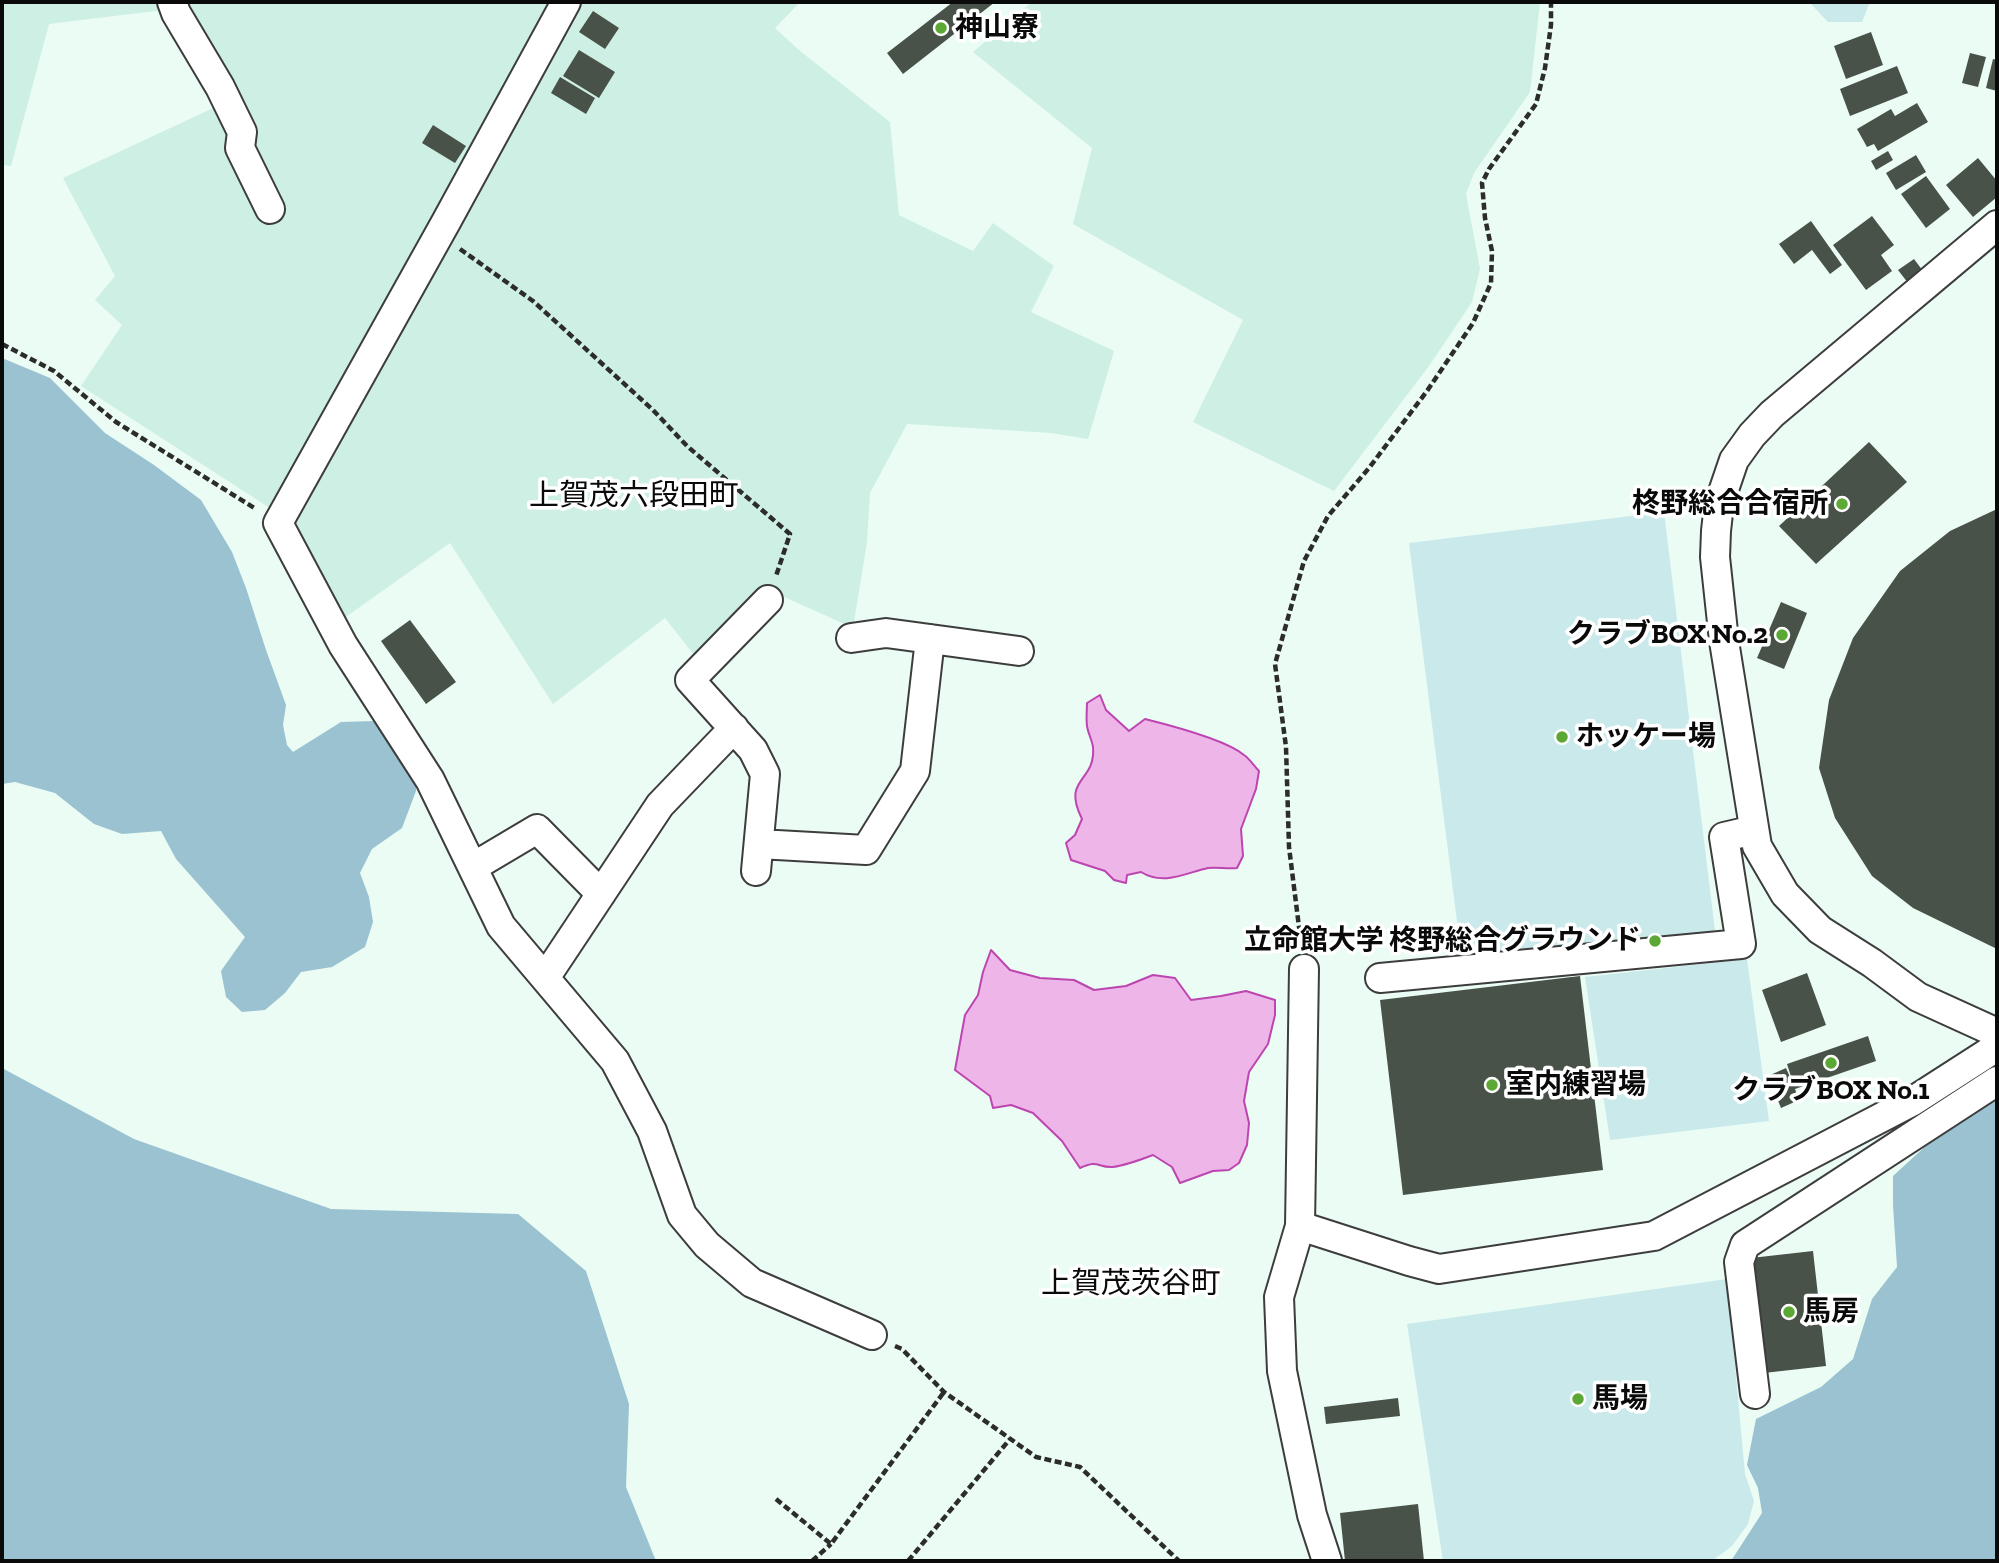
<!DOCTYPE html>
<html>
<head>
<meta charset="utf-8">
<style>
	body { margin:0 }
	#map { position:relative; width:1999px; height:1563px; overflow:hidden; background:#eafcf4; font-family:"Zilla Slab",serif }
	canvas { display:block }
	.frame { position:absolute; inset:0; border:4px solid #0a0a0a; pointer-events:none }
</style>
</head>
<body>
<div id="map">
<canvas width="1999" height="1563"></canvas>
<div class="frame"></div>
</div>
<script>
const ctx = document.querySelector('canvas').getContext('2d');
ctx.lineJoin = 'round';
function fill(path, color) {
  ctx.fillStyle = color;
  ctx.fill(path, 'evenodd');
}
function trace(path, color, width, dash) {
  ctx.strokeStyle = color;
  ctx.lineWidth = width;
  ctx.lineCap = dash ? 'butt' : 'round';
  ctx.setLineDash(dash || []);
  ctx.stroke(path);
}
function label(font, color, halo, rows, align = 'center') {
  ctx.font = font + ' "Zilla Slab","Noto Sans JP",serif';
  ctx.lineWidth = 7;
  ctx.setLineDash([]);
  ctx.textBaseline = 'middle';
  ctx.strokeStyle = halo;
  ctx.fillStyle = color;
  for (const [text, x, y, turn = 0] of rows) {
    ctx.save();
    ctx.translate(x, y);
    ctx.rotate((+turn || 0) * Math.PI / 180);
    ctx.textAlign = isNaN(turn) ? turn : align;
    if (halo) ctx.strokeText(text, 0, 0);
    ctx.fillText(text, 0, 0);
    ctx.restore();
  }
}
fill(new Path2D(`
	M 2,2 L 163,2 L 163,10 L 49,24 L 11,166 L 2,165 Z
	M 187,2 L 556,2 L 276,512 L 81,386 L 122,325 L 95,300 L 115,276 L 63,178 L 239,96 Z
	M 566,2 L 800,2 L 775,28 L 800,51 L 890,122 L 899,215 L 973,251 L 993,223 L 1054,266 L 1031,312 L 1114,351 L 1088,439 L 1051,433 L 907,424 L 870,493 L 867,542 L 853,628 L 769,590 L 698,660 L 665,618 L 553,704 L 450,543 L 333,626 L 278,523 Z
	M 1032,2 L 1540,2 L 1530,92 L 1474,173 L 1466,194 L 1480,269 L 1472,302 L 1429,366 L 1334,491 L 1193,422 L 1243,320 L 1073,224 L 1092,148 L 973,52 Z`), '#ceefe3');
fill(new Path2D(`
	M 2,358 L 50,378 L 105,433 L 154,465 L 201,500 L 232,552 L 246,588 L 266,650 L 286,705 L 283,725 L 287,745 L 293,752 L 341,722 L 374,721 L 401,746 L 416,771 L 416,791 L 402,828 L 372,849 L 360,873 L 369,897 L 373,922 L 365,947 L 332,967 L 301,972 L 285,993 L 265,1010 L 242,1012 L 226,997 L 221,971 L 245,937 L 176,859 L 161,831 L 122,834 L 94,824 L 55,793 L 15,782 L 2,784 Z
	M 2,1068 L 134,1139 L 331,1209 L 518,1214 L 586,1271 L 629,1404 L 626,1487 L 656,1561 L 2,1561 Z
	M 1997,1100 L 1997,1561 L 1731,1561 L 1762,1513 L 1758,1488 L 1747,1465 L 1756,1419 L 1821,1387 L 1853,1359 L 1872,1299 L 1897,1267 L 1893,1205 L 1893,1176 L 1953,1121 Z`), '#9ac2d1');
fill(new Path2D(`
	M 1809,2 L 1870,2 L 1862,22 L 1828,22 Z
	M 1664,512 L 1715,931 L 1462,961 L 1409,543 Z
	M 1747,959 L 1769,1121 L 1610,1140 L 1585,977 Z
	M 1727,1279 L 1745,1474 L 1754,1501 L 1748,1524 L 1732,1546 L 1712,1561 L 1443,1561 L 1407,1324 Z`), '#c9e9eb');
const water = new Path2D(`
	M 1100,695 L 1106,710 L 1129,731 L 1145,719 C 1169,725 1225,739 1244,755 C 1250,759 1254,766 1259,771 L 1256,789 L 1241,829 L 1243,856 L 1237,868 C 1228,869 1217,867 1208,868 C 1186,873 1163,886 1141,872 L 1127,875 L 1126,883 L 1114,880 L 1105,871 L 1071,860 L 1066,843 L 1075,835 L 1082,819 C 1061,777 1096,783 1093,747 C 1092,740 1088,733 1087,726 C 1086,718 1087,710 1087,703 Z
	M 991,950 L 1010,970 L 1040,978 L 1074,980 L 1094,990 L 1126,986 L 1153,975 L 1175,978 L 1191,1000 L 1221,996 L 1246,991 L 1275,1000 L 1275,1015 L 1268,1044 L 1249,1072 L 1244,1101 L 1249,1123 L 1247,1145 L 1239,1163 L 1229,1170 L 1213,1171 L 1180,1183 L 1172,1167 L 1153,1155 C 1140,1160 1127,1165 1113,1167 C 1097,1168 1099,1159 1080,1168 L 1062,1141 L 1033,1113 L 1011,1105 L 993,1108 L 990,1096 L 955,1070 L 965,1015 L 978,995 L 983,972 Z`);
fill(water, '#eeb5e9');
trace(water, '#bc45af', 2);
fill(new Path2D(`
	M 953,2 L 995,2 L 903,74 L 887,53 Z
	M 593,11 L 619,28 L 605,49 L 579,32 Z
	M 1871,32 L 1883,65 L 1846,79 L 1834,46 Z
	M 579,50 L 615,72 L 599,98 L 563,76 Z
	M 1970,53 L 1986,57 L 1978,87 L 1962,83 Z
	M 1993,59 L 1997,60 L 1997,91 L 1986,88 Z
	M 1897,66 L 1908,93 L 1850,116 L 1840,89 Z
	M 560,77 L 595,98 L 586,114 L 551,93 Z
	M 1917,103 L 1928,122 L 1878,151 L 1874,144 L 1867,147 L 1857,129 L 1891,109 L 1895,116 Z
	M 433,125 L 466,146 L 455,163 L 422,143 Z
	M 1888,151 L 1893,160 L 1876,170 L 1871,161 Z
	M 1916,155 L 1926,172 L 1896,190 L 1886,173 Z
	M 1978,158 L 1997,181 L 1997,197 L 1973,217 L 1946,185 Z
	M 1926,176 L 1950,209 L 1926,228 L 1901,194 Z
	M 1872,216 L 1894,245 L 1881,255 L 1892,271 L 1866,290 L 1833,245 Z
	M 1811,221 L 1842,265 L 1830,274 L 1812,250 L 1794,264 L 1779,244 Z
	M 1914,259 L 1923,271 L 1908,283 L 1898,270 Z
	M 1869,442 L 1907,482 L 1816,564 L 1779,526 Z
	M 1997,509 L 1997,949 L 1913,908 L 1872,876 L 1835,818 L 1819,768 L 1829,700 L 1853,638 L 1900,571 L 1950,531 Z
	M 1781,602 L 1807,613 L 1784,669 L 1757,658 Z
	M 410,620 L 456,682 L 426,704 L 381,641 Z
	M 1807,973 L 1826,1025 L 1781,1042 L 1762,990 Z
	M 1580,976 L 1603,1170 L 1403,1195 L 1380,1000 Z
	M 1868,1036 L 1876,1061 L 1795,1089 L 1799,1100 L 1781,1108 L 1768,1076 L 1786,1068 L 1794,1086 L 1787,1064 Z
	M 1813,1251 L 1826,1366 L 1764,1373 L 1751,1258 Z
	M 1398,1398 L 1400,1416 L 1326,1424 L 1324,1407 Z
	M 1418,1504 L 1424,1561 L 1345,1561 L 1340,1513 Z`), '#485249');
const minor = new Path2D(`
	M 172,2 L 176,13 L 220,87 L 242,132 L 240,148 L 270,209
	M 566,2 L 446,222 L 278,523 L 343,645 L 430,780 L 501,926 L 615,1061 L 652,1131 L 682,1215 L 707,1245 L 752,1283 L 872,1335
	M 1997,225 L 1772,414 L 1752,435 L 1734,460 L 1719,504 L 1716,531 L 1715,557 L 1724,641 L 1757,846 L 1785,894 L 1820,930 L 1872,963 L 1918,997 L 1997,1033
	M 851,638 L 886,633 L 1019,651
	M 759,844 L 866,850 L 915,771 L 930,639
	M 473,867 L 537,829 L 601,894
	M 756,871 L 765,774 L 753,750 L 690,680 L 768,600
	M 1304,969 L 1300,1226 L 1279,1297 L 1282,1371 L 1312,1515 L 1327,1561
	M 545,978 L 660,805 L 734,728
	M 1380,978 L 1741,944 L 1724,837 L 1754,830
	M 1300,1226 L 1409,1261 L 1439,1269 L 1654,1236 L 1913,1101 L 1997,1047
	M 1755,1394 L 1739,1262 L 1745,1245 L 1997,1081`);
trace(minor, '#3d3d3d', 32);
trace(new Path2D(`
	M 460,249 L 533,301 L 653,410 L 687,446 L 790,534 L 776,576
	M 2,344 L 54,371 L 116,422 L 256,509
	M 1301,943 L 1289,847 L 1286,747 L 1275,664 L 1304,561 L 1328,516 L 1369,468 L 1427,391 L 1473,323 L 1491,283 L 1492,251 L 1485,218 L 1482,183 L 1489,169 L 1536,104 L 1545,68 L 1551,25 L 1551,2
	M 895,1346 L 902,1349 L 944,1392 L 1036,1457 L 1080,1467 L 1179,1561
	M 776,1499 L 831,1544 L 944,1392
	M 812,1561 L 831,1544
	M 908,1561 L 1010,1439`), '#2c2c2c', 4.5, [7, 3.5]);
trace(minor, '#fff', 28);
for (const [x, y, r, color] of [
	[941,28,7,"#5ba934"],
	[1842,504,7,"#5ba934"],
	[1782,635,7,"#5ba934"],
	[1562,737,7,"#5ba934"],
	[1655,941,7,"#5ba934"],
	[1831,1063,7,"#5ba934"],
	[1492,1085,7,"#5ba934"],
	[1789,1312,7,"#5ba934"],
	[1578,1399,7,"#5ba934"]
]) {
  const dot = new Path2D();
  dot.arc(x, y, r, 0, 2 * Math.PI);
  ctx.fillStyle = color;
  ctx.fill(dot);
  trace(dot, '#fff', 2.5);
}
label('bold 28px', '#0a0a0a', '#fff', [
	["神山寮",955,28],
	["柊野総合合宿所",1828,504,"right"],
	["クラブBOX No.2",1768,635,"right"],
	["ホッケー場",1576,737],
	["立命館大学 柊野総合グラウンド",1641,941,"right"],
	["室内練習場",1506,1085],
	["クラブBOX No.1",1831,1091,"center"],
	["馬房",1803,1312],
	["馬場",1592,1399]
], 'left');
label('30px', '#0a0a0a', '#fff', [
	["上賀茂六段田町",634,496],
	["上賀茂茨谷町",1131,1284]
]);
</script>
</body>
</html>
